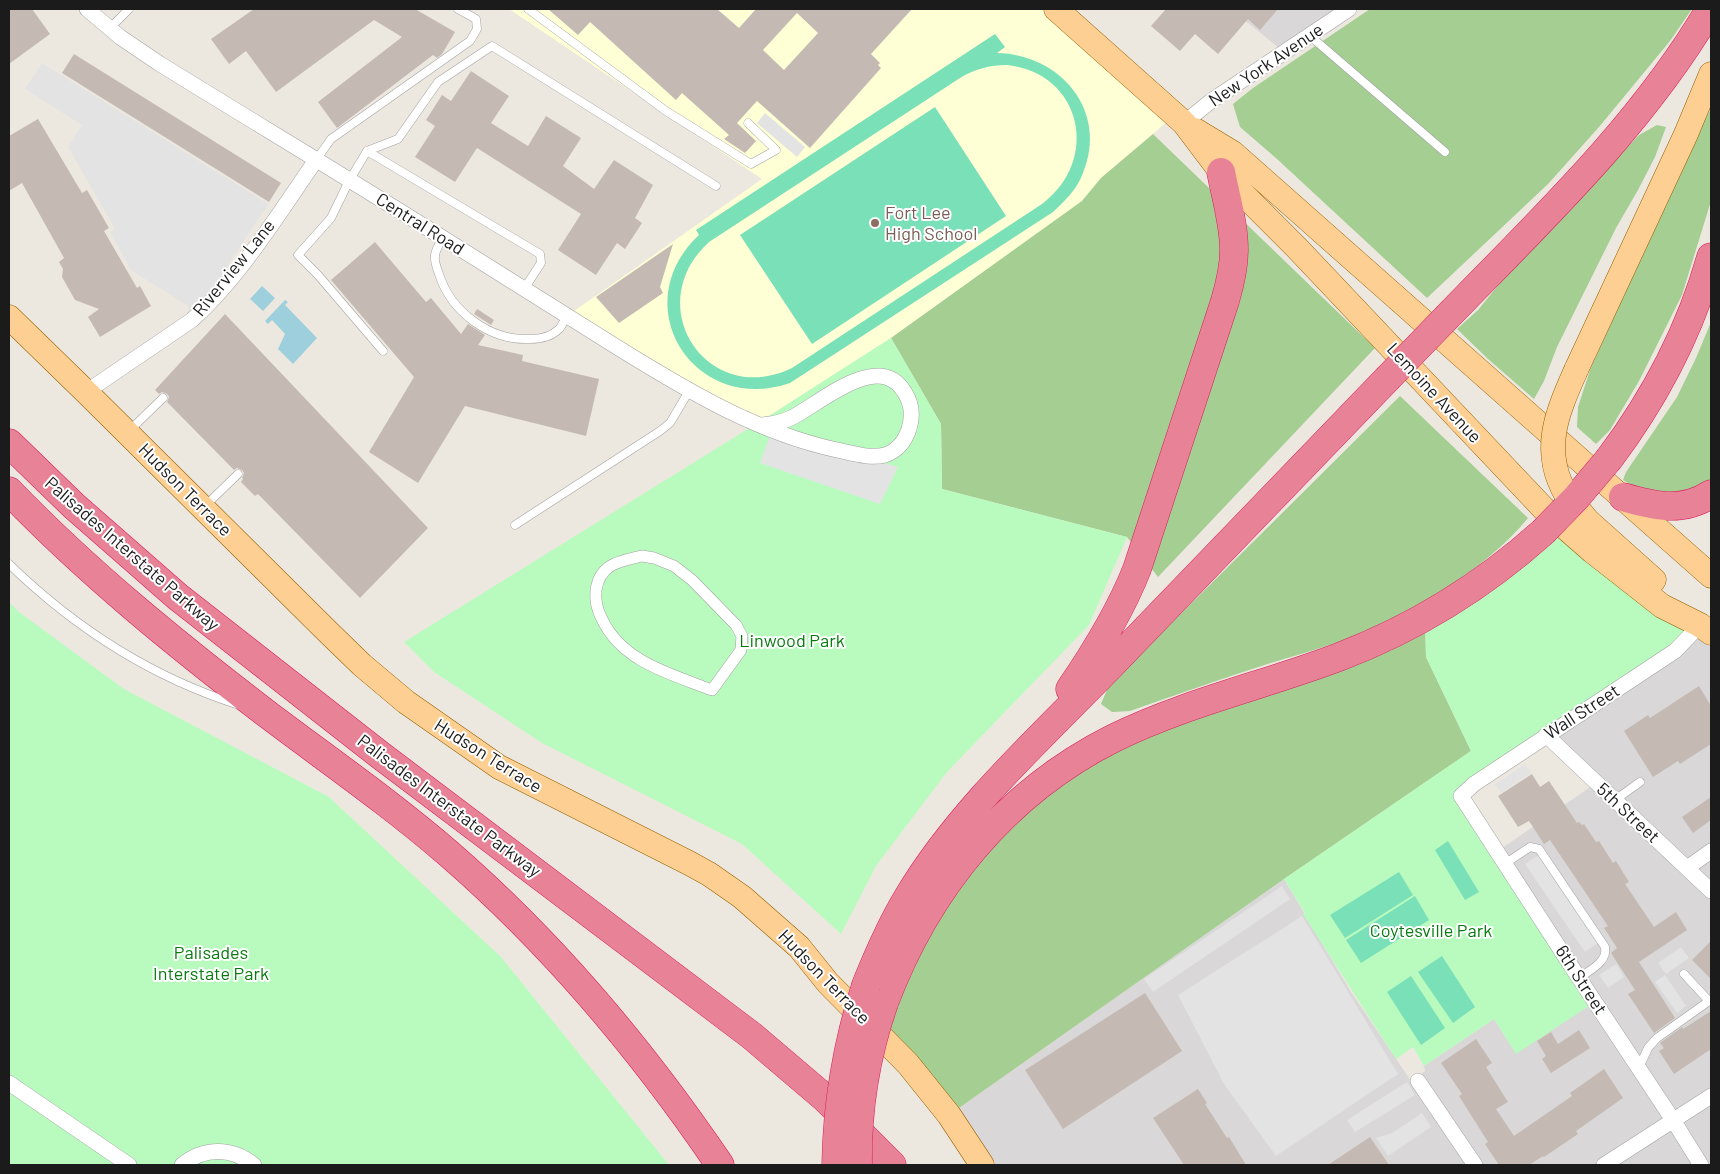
<!DOCTYPE html>
<html>
<head>
<meta charset="utf-8">
<style>
	body { margin:0 }
	#map { position:relative; width:1720px; height:1174px; overflow:hidden; background:#ede8df; font-family:Barlow,sans-serif }
	canvas { display:block }
	.frame { position:absolute; inset:0; border:10px solid #1b1b1b; pointer-events:none }
</style>
</head>
<body>
<div id="map">
<canvas width="1720" height="1174"></canvas>
<div class="frame"></div>
</div>
<script>
const ctx = document.querySelector('canvas').getContext('2d');
ctx.lineJoin = 'round';
function fill(path, color) {
  ctx.fillStyle = color;
  ctx.fill(path, 'evenodd');
}
function trace(path, color, width, dash) {
  ctx.strokeStyle = color;
  ctx.lineWidth = width;
  ctx.lineCap = dash ? 'butt' : 'round';
  ctx.setLineDash(dash || []);
  ctx.stroke(path);
}
function label(font, color, halo, rows, align = 'center') {
  ctx.font = font + ' Barlow,sans-serif';
  ctx.lineWidth = 4;
  ctx.setLineDash([]);
  ctx.textBaseline = 'middle';
  ctx.strokeStyle = halo;
  ctx.fillStyle = color;
  for (const [text, x, y, turn = 0] of rows) {
    ctx.save();
    ctx.translate(x, y);
    ctx.rotate((+turn || 0) * Math.PI / 180);
    ctx.textAlign = isNaN(turn) ? turn : align;
    if (halo) ctx.strokeText(text, 0, 0);
    ctx.fillText(text, 0, 0);
    ctx.restore();
  }
}
fill(new Path2D(`
	M 1231,9 L 1349,9 L 1284,52 Z
	M 1711,633 L 1711,1165 L 982,1165 L 949,1115 L 1284,879 L 1351,992 L 1411,1081 L 1425,1071 L 1424,1066 L 1494,1019 L 1516,1053 L 1595,1002 L 1498,851 L 1596,783 L 1546,735 L 1688,640 Z`), '#d9d7d7');
fill(new Path2D(`
	M 509,9 L 1056,9 L 1175,115 L 1101,178 L 1082,201 L 891,338 L 772,414 L 754,422 L 567,316 L 762,179 Z`), '#ffffd6');
fill(new Path2D(`
	M 1370,9 L 1692,9 L 1670,41 L 1599,127 L 1548,184 L 1427,298 L 1277,159 L 1240,127 L 1233,104 L 1253,88 Z
	M 1711,108 L 1711,201 L 1682,295 L 1639,381 L 1610,430 L 1596,444 L 1577,427 L 1578,407 L 1590,370 L 1688,154 Z
	M 1657,125 L 1666,127 L 1655,157 L 1638,190 L 1616,228 L 1557,347 L 1544,381 L 1534,399 L 1488,359 L 1457,329 L 1478,310 L 1513,267 L 1639,135 Z
	M 1153,134 L 1375,348 L 1158,577 L 1127,537 L 942,489 L 941,424 L 891,338 L 1082,201 L 1101,178 Z
	M 1711,322 L 1711,479 L 1684,496 L 1641,491 L 1623,480 L 1626,472 L 1677,397 L 1696,358 Z
	M 1400,396 L 1528,518 C 1486,570 1400,622 1336,643 C 1307,653 1278,660 1249,670 C 1209,683 1170,697 1130,711 L 1112,712 L 1101,704 L 1109,685 Z
	M 1425,617 L 1426,657 L 1471,751 L 1284,879 L 949,1115 L 895,1050 L 884,1003 L 908,947 L 1047,780 Z`), '#a4ce92');
fill(new Path2D(`
	M 891,338 L 941,424 L 942,489 L 1127,537 L 1089,625 L 947,772 L 876,866 L 841,934 L 742,844 L 542,743 L 434,672 L 404,642 L 772,414 Z
	M 1557,521 L 1700,625 L 1461,796 L 1595,1002 L 1516,1054 L 1494,1019 L 1424,1066 L 1413,1047 L 1396,1059 L 1303,914 L 1305,913 L 1284,879 L 1471,751 L 1426,657 L 1425,617 Z
	M 9,602 L 19,612 L 124,689 L 329,797 L 501,957 L 669,1165 L 9,1165 Z`), '#b9fbbe');
fill(new Path2D(`
	M 995,34 L 1005,47 L 997,53 C 1060,54 1109,111 1083,173 C 1077,189 1066,200 1053,212 L 790,383 C 694,416 624,305 699,235 L 696,230 ZM 1007,65 C 1082,73 1101,160 1042,204 L 792,368 C 708,409 639,306 709,242 L 960,78 C 975,69 989,65 1007,65 Z
	M 935,107 L 1006,216 L 812,344 L 740,235 Z
	M 1448,841 L 1479,892 L 1465,900 L 1435,850 Z
	M 1399,872 L 1413,895 L 1345,938 L 1330,915 Z
	M 1415,896 L 1429,920 L 1361,963 L 1346,940 Z
	M 1442,956 L 1475,1007 L 1453,1023 L 1418,972 Z
	M 1411,976 L 1445,1028 L 1421,1045 L 1387,992 Z`), '#7ae0b8');
fill(new Path2D(`
	M 42,63 L 268,204 L 221,276 L 210,290 L 189,312 L 188,306 L 131,270 L 110,232 L 115,229 L 68,147 L 82,125 L 25,89 Z
	M 765,113 L 805,147 L 797,157 L 757,123 Z
	M 771,432 L 789,437 L 898,467 L 880,504 L 760,463 Z
	M 1525,764 L 1531,773 L 1501,793 L 1495,784 Z
	M 1539,855 L 1598,943 L 1585,952 L 1525,864 Z
	M 1282,886 L 1290,899 L 1153,992 L 1144,979 Z
	M 1302,916 L 1398,1074 L 1276,1156 L 1224,1084 L 1178,995 Z
	M 1681,947 L 1689,958 L 1666,974 L 1658,963 Z
	M 1616,964 L 1624,977 L 1608,988 L 1599,975 Z
	M 1665,975 L 1686,1006 L 1677,1013 L 1655,982 Z
	M 1407,1082 L 1415,1095 L 1355,1132 L 1347,1120 Z
	M 1422,1113 L 1431,1127 L 1388,1156 L 1376,1138 L 1392,1133 Z`), '#e3e3e3');
fill(new Path2D(`
	M 262,286 L 275,298 L 263,311 L 250,299 Z
	M 285,300 L 288,302 L 285,305 L 317,338 L 293,364 L 278,349 L 285,334 L 272,320 L 268,324 L 265,321 Z`), '#9ecfdd');
fill(new Path2D(`
	M 9,9 L 32,9 L 50,34 L 9,64 Z
	M 254,9 L 415,9 L 455,32 L 442,54 L 437,58 L 433,55 L 337,128 L 318,102 L 402,37 L 374,20 L 276,92 L 246,51 L 229,64 L 211,39 Z
	M 548,9 L 717,9 L 739,28 L 756,9 L 912,9 L 871,54 L 880,63 L 878,65 L 881,68 L 810,148 L 757,101 L 737,123 L 756,141 L 745,153 L 724,139 L 729,135 L 682,93 L 676,100 L 590,22 L 578,35 ZM 797,13 L 818,33 L 784,70 L 763,50 Z
	M 1166,9 L 1278,9 L 1260,30 L 1248,19 L 1218,54 L 1195,34 L 1180,51 L 1151,26 Z
	M 74,54 L 281,183 L 269,202 L 62,73 Z
	M 471,71 L 509,96 L 491,123 L 528,146 L 546,116 L 581,138 L 563,166 L 594,189 L 614,160 L 653,185 L 635,218 L 642,223 L 625,249 L 617,243 L 596,275 L 558,250 L 581,214 L 477,148 L 455,182 L 415,157 L 435,126 L 426,120 L 442,95 L 451,101 Z
	M 38,119 L 82,193 L 87,190 L 109,228 L 104,231 L 137,288 L 140,286 L 151,306 L 100,337 L 88,317 L 99,309 L 75,300 L 62,277 L 63,269 L 59,262 L 64,258 L 22,183 L 9,191 L 9,136 Z
	M 375,242 L 426,302 L 431,298 L 461,334 L 468,324 L 485,335 L 478,345 L 523,355 L 522,361 L 599,379 L 586,436 L 465,406 L 418,483 L 369,452 L 414,377 L 331,280 Z
	M 673,244 L 660,287 L 663,293 L 619,323 L 596,297 Z
	M 477,309 L 494,320 L 491,325 L 474,314 Z
	M 225,314 L 428,528 L 360,598 L 258,494 L 255,496 L 241,482 L 243,479 L 242,478 L 244,473 L 242,470 L 237,468 L 234,470 L 167,402 L 169,397 L 167,394 L 162,392 L 159,394 L 155,390 Z
	M 1699,686 L 1711,706 L 1711,744 L 1680,764 L 1678,761 L 1653,777 L 1624,731 L 1648,715 L 1650,718 Z
	M 1532,774 L 1540,787 L 1549,781 L 1577,823 L 1579,822 L 1582,825 L 1584,824 L 1596,842 L 1599,841 L 1613,863 L 1616,861 L 1629,882 L 1625,884 L 1654,927 L 1676,912 L 1687,930 L 1639,962 L 1675,1018 L 1654,1033 L 1628,994 L 1635,990 L 1611,953 L 1617,948 L 1604,928 L 1608,926 L 1550,840 L 1544,844 L 1529,821 L 1518,827 L 1498,796 Z
	M 1711,797 L 1711,820 L 1693,833 L 1682,817 Z
	M 1711,941 L 1711,979 L 1692,960 Z
	M 1145,993 L 1182,1051 L 1063,1129 L 1025,1070 Z
	M 1711,1011 L 1711,1049 L 1674,1074 L 1659,1051 L 1664,1048 L 1660,1043 L 1682,1027 L 1683,1029 Z
	M 1579,1030 L 1590,1048 L 1551,1073 L 1542,1059 L 1546,1056 L 1537,1041 L 1551,1032 L 1558,1044 Z
	M 1476,1039 L 1492,1063 L 1486,1067 L 1508,1102 L 1496,1109 L 1514,1136 L 1572,1096 L 1570,1093 L 1604,1069 L 1623,1098 L 1576,1131 L 1578,1134 L 1544,1157 L 1543,1156 L 1529,1165 L 1499,1165 L 1485,1144 L 1488,1142 L 1459,1096 L 1462,1094 L 1441,1063 Z
	M 1198,1089 L 1207,1103 L 1205,1104 L 1227,1138 L 1229,1137 L 1246,1165 L 1184,1165 L 1153,1118 Z
	M 1370,1137 L 1389,1165 L 1328,1165 Z`), '#c4bab3');
const service = new Path2D(`
	M 528,9 L 666,111 L 751,164 L 776,150 L 748,123
	M 109,29 L 129,9
	M 1309,35 L 1445,152
	M 367,151 L 540,254 L 541,263 L 524,289
	M 316,160 L 331,139 L 470,41 L 477,29 L 476,19 L 458,9
	M 443,237 C 440,243 436,249 435,255 C 434,261 437,269 439,274 C 451,312 490,341 530,339 C 540,339 551,337 559,329 C 562,326 564,320 567,316
	M 383,351 L 318,275 L 298,255 L 331,218 L 349,181 L 367,151 L 398,139 L 438,82 L 492,46 L 716,186
	M 129,431 L 163,398
	M 205,506 L 238,474
	M 515,525 L 660,431 L 670,423 L 689,391
	M 9,564 C 75,628 151,677 239,705
	M 1615,800 L 1640,782
	M 1506,863 L 1530,847 L 1539,849 L 1605,947 C 1608,962 1590,970 1579,978
	M 1639,1068 L 1648,1048 L 1657,1038 L 1709,1001 L 1684,974`);
const pedestrian = new Path2D(`
	M 642,556 L 654,558 L 674,566 L 692,580 L 736,625 L 742,636 L 741,650 L 712,690 C 671,674 622,662 602,619 C 597,610 595,600 596,590 C 600,563 621,561 642,556 Z`);
const minor = new Path2D(`
	M 87,9 L 120,37 L 160,64 C 254,122 349,179 443,238 C 502,275 561,312 620,349 C 688,391 758,433 837,450 C 852,453 870,459 885,455 C 897,451 905,441 909,429 C 913,416 912,404 905,393 C 880,349 820,403 793,417 C 783,422 773,424 762,425
	M 1184,123 L 1211,101 L 1349,9
	M 86,392 L 192,320 C 240,277 279,213 316,160
	M 1700,625 L 1675,651 L 1474,784 L 1461,796 L 1575,972 L 1673,1120 L 1701,1165
	M 1546,735 L 1711,891
	M 1687,868 L 1711,851
	M 1418,1081 L 1475,1165
	M 9,1083 L 129,1165
	M 182,1165 C 204,1147 232,1147 254,1165
	M 1604,1165 L 1711,1096`);
const primary = new Path2D(`
	M 1056,9 L 1184,123 L 1221,172 L 1297,248 L 1544,509 L 1592,551 L 1662,606 L 1700,625 L 1711,633
	M 1195,130 L 1233,153 L 1711,576
	M 9,317 L 86,392 L 328,632 L 362,665 L 406,702 L 499,767 L 689,863 L 709,874 L 742,897 L 799,947 L 828,983 L 908,1064 L 949,1115 L 982,1165
	M 1576,370 L 1686,134 L 1711,74
	M 1567,496 L 1588,521 L 1654,580`);
const motorway = new Path2D(`
	M 1448,316 C 1542,219 1641,126 1710,9
	M 9,443 L 74,506 L 178,597 L 380,755 L 752,1036 L 826,1099 L 892,1165
	M 1609,459 C 1655,398 1690,331 1711,257
	M 9,491 C 88,573 177,645 267,714 C 328,760 390,803 448,853 C 553,944 642,1050 720,1165
	M 1623,497 C 1654,506 1682,513 1711,494
	M 1070,689 C 1096,651 1120,612 1137,569 L 1225,301 C 1230,284 1234,268 1234,250 C 1234,224 1226,198 1221,172
	M 866,985 C 878,955 891,925 908,897 C 961,808 1046,733 1118,658 C 1207,565 1297,472 1387,379
	M 884,1003 C 927,889 1004,793 1114,738 C 1185,703 1265,685 1339,657 C 1415,628 1484,585 1543,532`);
trace(service, '#a2a2a2', 9);
trace(pedestrian, '#a2a2a2', 12);
trace(minor, '#a2a2a2', 16);
trace(primary, '#916000', 25);
trace(motorway, '#d91e5f', 29);
trace(service, '#fff', 8);
trace(pedestrian, '#fff', 11);
trace(minor, '#fff', 15);
trace(primary, '#fecf93', 24);
trace(motorway, '#e88397', 28);
const primaryBridge = new Path2D(`
	M 1567,496 C 1540,451 1557,413 1576,370`);
const motorwayBridge = new Path2D(`
	M 1387,379 L 1448,316
	M 1543,532 L 1576,498 L 1609,459
	M 836,1165 C 837,1103 847,1044 866,985
	M 858,1165 C 857,1110 866,1055 884,1003`);
trace(primaryBridge, '#916000', 25, []);
trace(motorwayBridge, '#d91e5f', 29, []);
trace(primaryBridge, '#fecf93', 24);
trace(motorwayBridge, '#e88397', 28);
for (const [x, y, r, color] of [
	[875,223,5,"#8d6e63"]
]) {
  const dot = new Path2D();
  dot.arc(x, y, r, 0, 2 * Math.PI);
  ctx.fillStyle = color;
  ctx.fill(dot);
  trace(dot, '#fff', 2);
}
label('18px', '#1b1b1b', '#fff', [
	["New York Avenue",1266,65,-34],
	["Central Road",420,224,32],
	["Riverview Lane",234,268,-51],
	["Lemoine Avenue",1434,393,47],
	["Hudson Terrace",185,490,45],
	["Palisades Interstate Parkway",132,554,41],
	["Wall Street",1582,712,-33],
	["Hudson Terrace",488,756,32],
	["Palisades Interstate Parkway",449,806,37],
	["5th Street",1628,813,43],
	["Hudson Terrace",824,977,46],
	["6th Street",1581,980,57]
]);
label('18px', '#785e54', '#fff', [
	["Fort Lee",885,213],
	["High School",885,234]
], 'left');
label('18px', '#087a10', '#fff', [
	["Linwood Park",792,641],
	["Coytesville Park",1431,931],
	["Palisades",211,953],
	["Interstate Park",211,974]
]);
</script>
</body>
</html>
